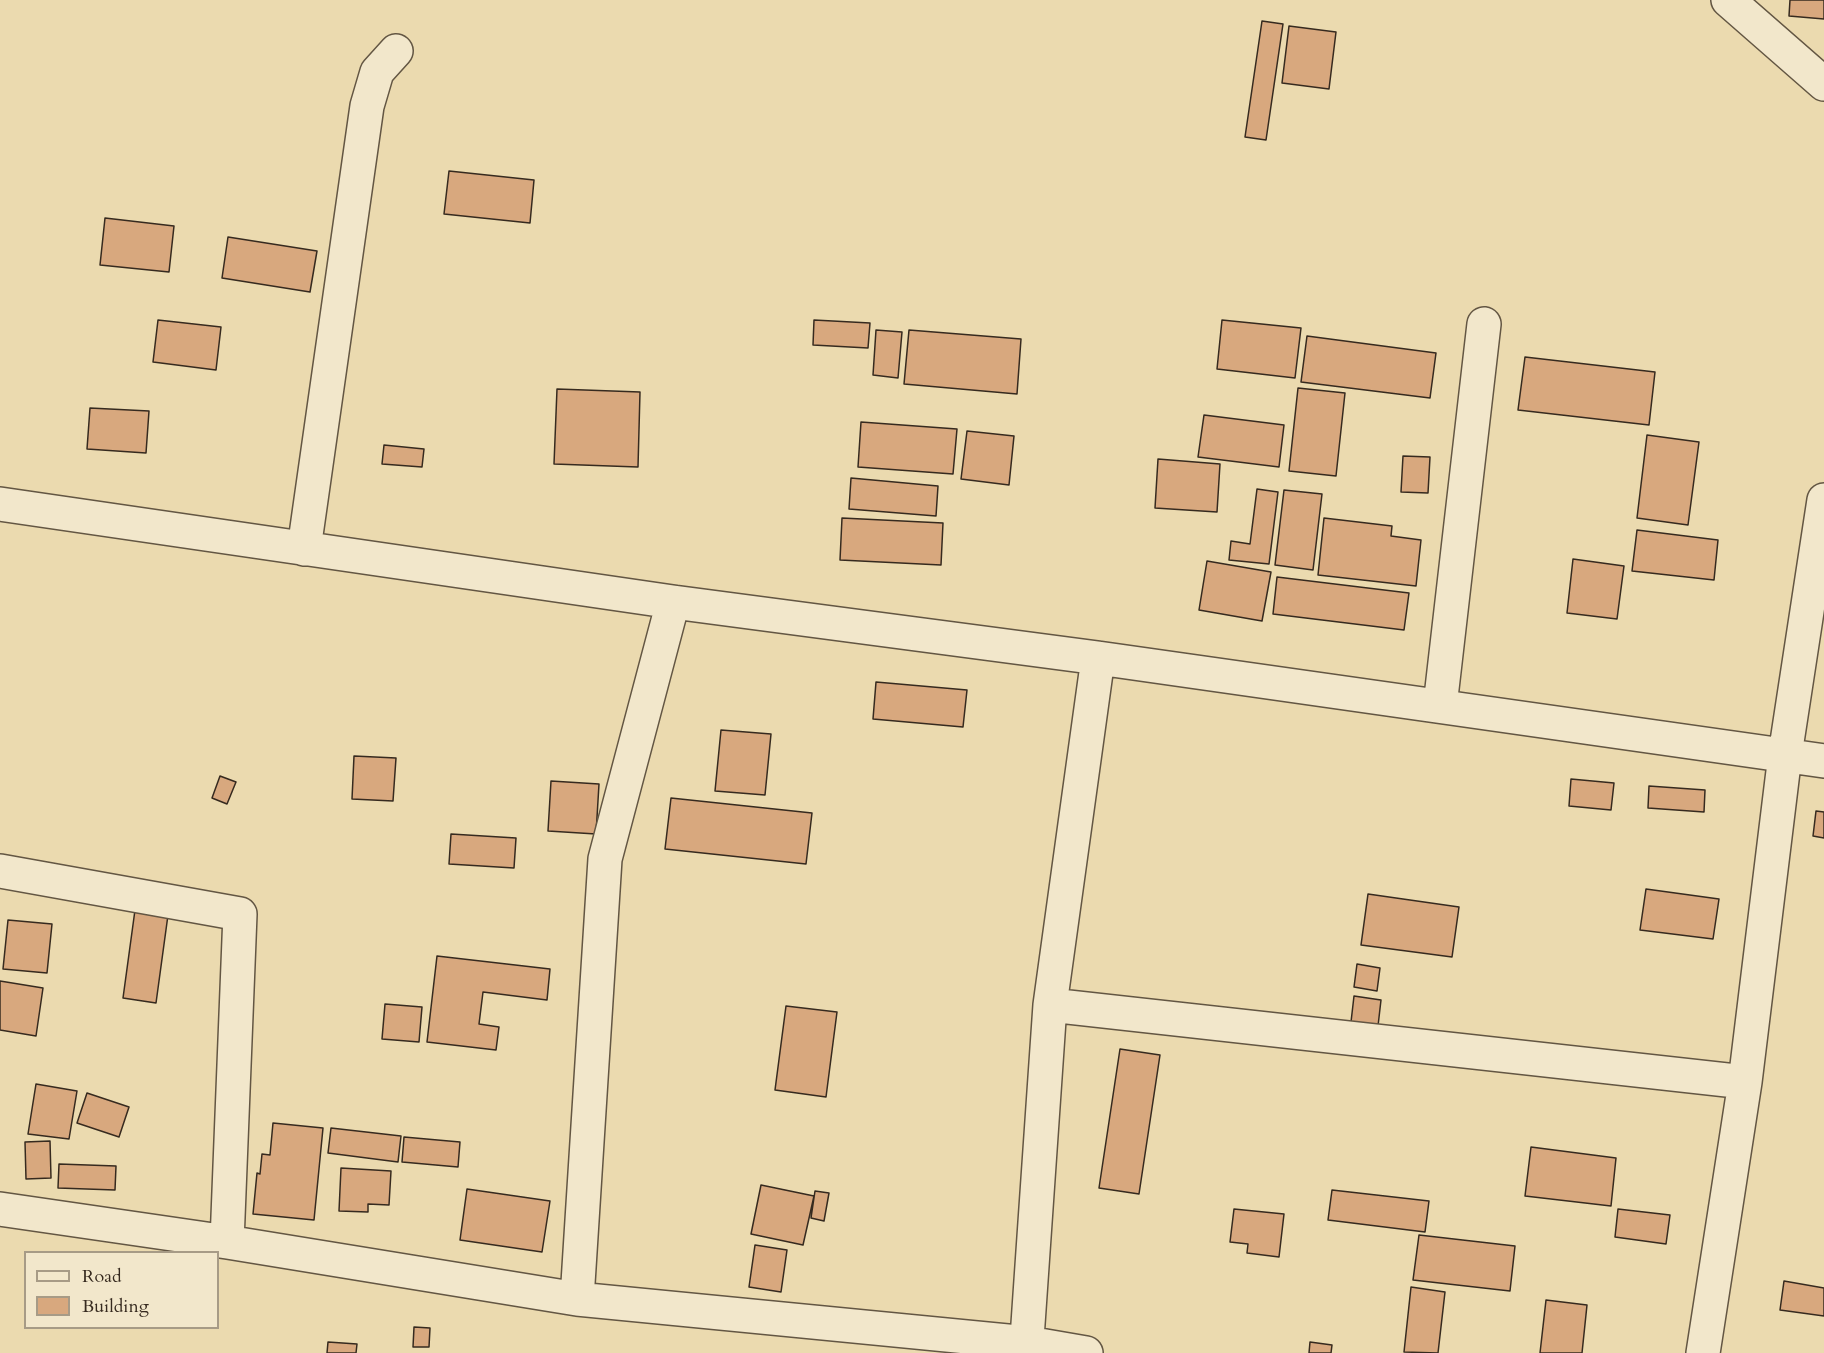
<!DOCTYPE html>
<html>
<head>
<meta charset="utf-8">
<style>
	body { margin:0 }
	#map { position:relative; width:1824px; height:1353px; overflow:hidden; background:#ebdaaf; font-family:Cardo,serif }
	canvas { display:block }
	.legend { position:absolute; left:24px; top:1251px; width:195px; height:78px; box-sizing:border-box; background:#f2e7cb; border:2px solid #a79b86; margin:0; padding:8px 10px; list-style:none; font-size:18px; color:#362a1f }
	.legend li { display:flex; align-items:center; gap:12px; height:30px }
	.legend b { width:30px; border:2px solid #a79b86 }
</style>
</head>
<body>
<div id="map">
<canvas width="1824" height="1353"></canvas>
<ul class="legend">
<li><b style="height:8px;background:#f2e7cb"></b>Road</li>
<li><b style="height:16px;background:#d8a87e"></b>Building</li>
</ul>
</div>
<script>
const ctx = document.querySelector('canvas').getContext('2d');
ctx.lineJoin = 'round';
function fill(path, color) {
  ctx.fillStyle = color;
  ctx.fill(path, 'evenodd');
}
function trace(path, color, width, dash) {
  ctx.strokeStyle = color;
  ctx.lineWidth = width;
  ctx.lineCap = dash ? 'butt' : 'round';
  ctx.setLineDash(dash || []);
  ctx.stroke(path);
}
const building = new Path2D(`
	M 1790,0 L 1824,0 L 1824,19 L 1789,16 Z
	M 1262,21 L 1283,24 L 1266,140 L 1245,137 Z
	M 1289,26 L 1336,32 L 1329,89 L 1282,83 Z
	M 449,171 L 534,180 L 530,223 L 444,214 Z
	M 105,218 L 174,226 L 169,272 L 100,265 Z
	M 228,237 L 317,251 L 310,292 L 222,278 Z
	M 158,320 L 221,327 L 216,370 L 153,362 Z
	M 814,320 L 870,323 L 868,348 L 813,345 Z
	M 1222,320 L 1301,328 L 1295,378 L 1217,369 Z
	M 876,330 L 902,332 L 898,378 L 873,375 Z
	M 909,330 L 1021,339 L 1017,394 L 904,384 Z
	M 1307,336 L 1436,353 L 1430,398 L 1301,382 Z
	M 1525,357 L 1655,372 L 1649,425 L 1518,410 Z
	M 1298,388 L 1345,393 L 1336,476 L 1289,471 Z
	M 557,389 L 640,392 L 638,467 L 554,464 Z
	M 90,408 L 149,411 L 146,453 L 87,449 Z
	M 1204,415 L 1284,425 L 1279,467 L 1198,457 Z
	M 861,422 L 957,429 L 953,474 L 858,467 Z
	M 967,431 L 1014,436 L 1009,485 L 961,479 Z
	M 1647,435 L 1699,442 L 1688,525 L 1637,518 Z
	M 384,445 L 424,449 L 422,467 L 382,464 Z
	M 1403,456 L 1430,457 L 1428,493 L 1401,492 Z
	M 1158,459 L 1220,464 L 1217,512 L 1155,508 Z
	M 851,478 L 938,486 L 936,516 L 849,509 Z
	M 1257,489 L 1278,492 L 1269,564 L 1229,560 L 1231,541 L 1250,544 Z
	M 1284,490 L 1322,494 L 1313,570 L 1275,565 Z
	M 842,518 L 943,523 L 941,565 L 840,560 Z
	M 1324,518 L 1392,526 L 1391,536 L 1421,540 L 1416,586 L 1318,575 Z
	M 1637,530 L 1718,540 L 1714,580 L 1632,571 Z
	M 1573,559 L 1624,566 L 1617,619 L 1567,613 Z
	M 1207,561 L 1271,572 L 1262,621 L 1199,610 Z
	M 1277,577 L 1409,593 L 1404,630 L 1273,614 Z
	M 876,682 L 967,690 L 963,727 L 873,719 Z
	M 721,730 L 771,734 L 765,795 L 715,791 Z
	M 354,756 L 396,758 L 393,801 L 352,799 Z
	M 220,776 L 236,782 L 227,804 L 212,798 Z
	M 1571,779 L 1614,783 L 1611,810 L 1569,806 Z
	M 551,781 L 599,784 L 596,834 L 548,831 Z
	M 1649,786 L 1705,790 L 1704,812 L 1648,808 Z
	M 671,798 L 812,813 L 806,864 L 665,849 Z
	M 1816,811 L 1824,812 L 1824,838 L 1813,836 Z
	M 451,834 L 516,838 L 514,868 L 449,864 Z
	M 1646,889 L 1719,899 L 1713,939 L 1640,930 Z
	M 1368,894 L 1459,907 L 1452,957 L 1361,945 Z
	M 135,910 L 168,915 L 156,1003 L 123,998 Z
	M 8,920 L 52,924 L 47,973 L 3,969 Z
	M 437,956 L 550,969 L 547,1000 L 483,992 L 479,1024 L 499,1027 L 496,1050 L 427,1042 Z
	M 1357,964 L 1380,968 L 1377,991 L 1354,987 Z
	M 0,981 L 43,988 L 36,1036 L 0,1030 Z
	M 1354,996 L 1381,1000 L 1378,1026 L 1351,1022 Z
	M 385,1004 L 422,1007 L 419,1042 L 382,1039 Z
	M 786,1006 L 837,1012 L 826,1097 L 775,1090 Z
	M 1120,1049 L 1160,1055 L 1139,1194 L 1099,1188 Z
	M 36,1084 L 77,1091 L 69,1139 L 28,1134 Z
	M 87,1093 L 129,1107 L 119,1137 L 77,1123 Z
	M 273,1123 L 323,1128 L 314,1220 L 253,1214 L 257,1173 L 260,1174 L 262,1154 L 270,1155 Z
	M 331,1128 L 401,1136 L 398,1162 L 328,1153 Z
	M 404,1137 L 460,1142 L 458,1167 L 402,1162 Z
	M 50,1141 L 51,1178 L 26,1179 L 25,1142 Z
	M 1531,1147 L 1616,1158 L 1611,1206 L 1525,1196 Z
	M 59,1164 L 116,1166 L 115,1190 L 58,1188 Z
	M 341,1168 L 391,1171 L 389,1205 L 368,1204 L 368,1212 L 339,1211 Z
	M 761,1185 L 814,1196 L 803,1245 L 751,1234 Z
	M 467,1189 L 550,1201 L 542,1252 L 460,1240 Z
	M 1332,1190 L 1429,1201 L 1425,1232 L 1328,1220 Z
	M 815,1191 L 829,1193 L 824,1221 L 811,1218 Z
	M 1234,1209 L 1284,1214 L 1279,1257 L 1247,1253 L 1248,1244 L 1230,1242 Z
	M 1618,1209 L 1670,1215 L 1666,1244 L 1615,1237 Z
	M 1419,1235 L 1515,1246 L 1510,1291 L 1413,1280 Z
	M 755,1245 L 787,1250 L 781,1292 L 749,1287 Z
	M 1784,1281 L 1824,1288 L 1824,1316 L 1780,1310 Z
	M 1411,1287 L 1445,1292 L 1438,1353 L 1404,1352 Z
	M 1546,1300 L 1587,1305 L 1582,1353 L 1540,1353 Z
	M 414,1327 L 430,1328 L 429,1347 L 413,1347 Z
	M 328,1342 L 357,1344 L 356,1353 L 327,1353 Z
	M 1310,1342 L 1332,1345 L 1331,1353 L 1309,1353 Z`);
fill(building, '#d8a87e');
trace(building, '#362a1f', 1.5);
const minor = new Path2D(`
	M 1728,0 L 1824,84
	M 0,504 L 673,602 L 1098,658 L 1824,761
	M 304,549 L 367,106 L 377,72 L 396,51
	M 1440,706 L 1484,324
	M 0,871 L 240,914 L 227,1242
	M 1050,1005 L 1745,1082
	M 0,1209 L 227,1242 L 577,1299 L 1028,1343 L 1086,1353
	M 577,1299 L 605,859 L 673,602
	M 1026,1353 L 1050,1005 L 1098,658
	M 1703,1353 L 1745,1082 L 1785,755 L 1824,500`);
trace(minor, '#635643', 36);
trace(minor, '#f2e7cb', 33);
</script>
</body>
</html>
